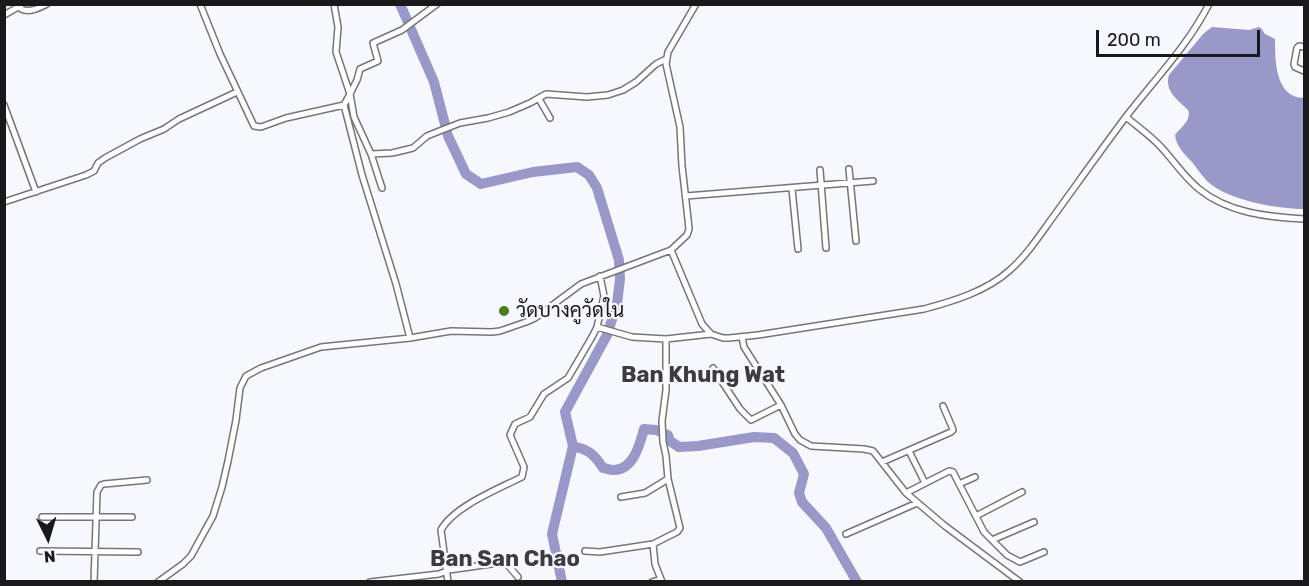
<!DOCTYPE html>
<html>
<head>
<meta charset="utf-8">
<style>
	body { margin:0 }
	#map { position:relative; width:1309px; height:586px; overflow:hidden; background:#f7f7fe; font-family:Rubik,sans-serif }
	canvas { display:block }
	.frame { position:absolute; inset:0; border:6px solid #19191b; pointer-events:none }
	.north { position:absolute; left:18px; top:508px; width:60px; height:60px; -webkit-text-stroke:4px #f7f7fe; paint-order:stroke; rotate:175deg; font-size:16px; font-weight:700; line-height:24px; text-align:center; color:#19191b }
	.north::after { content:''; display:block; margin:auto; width:21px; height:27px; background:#19191b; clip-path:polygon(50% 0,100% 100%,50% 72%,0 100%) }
	.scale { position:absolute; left:1096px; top:30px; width:164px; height:27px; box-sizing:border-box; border:3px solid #19191b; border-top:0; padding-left:8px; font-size:18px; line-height:21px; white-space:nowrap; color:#19191b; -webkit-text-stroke:4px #f7f7fe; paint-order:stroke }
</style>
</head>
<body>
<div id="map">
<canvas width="1309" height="586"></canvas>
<div class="frame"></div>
<div class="north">N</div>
<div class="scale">200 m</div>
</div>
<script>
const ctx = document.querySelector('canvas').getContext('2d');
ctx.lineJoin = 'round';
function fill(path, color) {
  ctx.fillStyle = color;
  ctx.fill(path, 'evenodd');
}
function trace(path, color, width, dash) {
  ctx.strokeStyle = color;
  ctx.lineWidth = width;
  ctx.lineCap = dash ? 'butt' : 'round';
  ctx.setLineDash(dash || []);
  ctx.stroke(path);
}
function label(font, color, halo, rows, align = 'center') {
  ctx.font = font + ' Rubik,Sarabun,sans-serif';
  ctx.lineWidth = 4.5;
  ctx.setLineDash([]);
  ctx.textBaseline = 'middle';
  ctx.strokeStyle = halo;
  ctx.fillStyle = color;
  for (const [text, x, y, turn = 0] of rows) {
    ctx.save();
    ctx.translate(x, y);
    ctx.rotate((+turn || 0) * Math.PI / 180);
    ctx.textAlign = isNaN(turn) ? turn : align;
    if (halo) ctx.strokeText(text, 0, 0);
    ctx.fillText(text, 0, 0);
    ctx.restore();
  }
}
fill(new Path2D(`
	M 1212,27 L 1249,30 L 1259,27 L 1261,28 L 1265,34 L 1275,39 C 1275,60 1275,98 1304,98 L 1304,209 C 1277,209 1227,200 1207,181 C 1201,175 1197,168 1192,162 C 1185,155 1176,146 1175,135 C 1181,127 1192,120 1188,110 C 1178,100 1164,91 1169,75 L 1203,34 Z`), '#9998c8');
trace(new Path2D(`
	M 400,4 L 434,82 L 448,136 L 466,174 L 481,184 L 533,172 L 577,167 L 589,175 L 597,188 L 619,260 L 620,279 L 617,304 L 607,335 L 565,412 L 573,446 L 552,534 L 562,582
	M 573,446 C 589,450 594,454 603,468 C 606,468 609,470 613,470 C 633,471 640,444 644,429 L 656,430 L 668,435 L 670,441 L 679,447 L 698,446 L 754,437 L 774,438 L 793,453 L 804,474 L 799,493 L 802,502 L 826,528 L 857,582`), '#9998c8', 10);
const street = new Path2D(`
	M 20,4 L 21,9 C 30,13 39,8 47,4
	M 200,4 L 220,54 L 254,126 L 261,127 L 286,118 L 344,105
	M 334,4 L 338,27 L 336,52 L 350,94 L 344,105 L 362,175 L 396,284 L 410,338
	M 4,15 L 20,6
	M 1304,47 L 1299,46 L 1297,48 L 1294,64 L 1295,67 L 1304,71
	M 539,99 L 550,118
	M 4,105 L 36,192
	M 1126,117 C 1138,127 1151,136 1161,147 C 1174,161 1184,177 1199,189 C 1228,213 1268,217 1304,219
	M 371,154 L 392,153 L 413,148 L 427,136 L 442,130 L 460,123 L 488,118 L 509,112 L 530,103 L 546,94 L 587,97 L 608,95 L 623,90 L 636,82 L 656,64 L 666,59
	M 849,169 L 856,241
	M 820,170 L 826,248
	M 382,188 L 371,154 L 354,117 L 350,94 L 357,80 L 360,69 L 378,61 L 373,43 L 402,30 L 437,4
	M 792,189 L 798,249
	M 686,196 L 873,181
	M 4,202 L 86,175 L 94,171 L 98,163 L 105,158 L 140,139 L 164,129 L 179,119 L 237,92
	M 671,250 L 702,324 L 711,334 L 723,338 L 729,338 L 758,335 L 924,309 C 954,301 987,291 1010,270 C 1027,255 1040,235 1053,217 C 1077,184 1101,150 1125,118 C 1154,80 1187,47 1209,4
	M 597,327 L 632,337 L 666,339 L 711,334
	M 742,337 L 744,347 L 781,405 L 795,434 L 800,440 L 811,446 L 864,449 L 873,451 L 906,493 L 945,526 L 1020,582
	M 713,368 L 740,409 L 751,420 L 781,405
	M 909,451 L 925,483
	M 882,462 L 951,432 L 953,430 L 952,427 L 943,406
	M 959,484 L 975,477
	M 906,493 L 949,471 L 953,472 L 984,532 L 1007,555 L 1020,562 L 1044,552
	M 621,497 L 645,493 L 668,479
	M 976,516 L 1022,492
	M 42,517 L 132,517
	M 846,534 L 917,503
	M 992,540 L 1034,522
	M 40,551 L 138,552
	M 585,551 L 600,552 L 653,544
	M 94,582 L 97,492 L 101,485 L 104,484 L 147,480
	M 158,582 L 183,564 L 191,556 L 213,516 L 222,487 L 228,461 L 236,420 L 240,388 L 246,376 L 261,368 L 321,347 L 410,338 L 451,331 L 492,332 L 500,331 L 526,322 L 535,318 L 581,284 L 671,250 L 687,235 L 689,229 L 688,219 L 682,166 L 680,127 L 666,64 L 668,52 L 696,4
	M 370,582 L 439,574 L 449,570 L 505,562 L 518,577
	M 448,582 L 441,530 C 453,507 498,489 522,477 L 524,467 L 510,435 L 515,424 L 530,417 L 544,394 L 568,378 L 592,337 L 597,327 L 604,296 L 600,276
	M 652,582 L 661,579
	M 662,582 L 655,564 L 653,544 L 677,532 L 680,528 L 668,479 L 666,456 L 663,442 L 662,421 L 666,390 L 666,339`);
trace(street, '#75757a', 8);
trace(street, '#fff', 5);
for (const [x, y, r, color] of [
	[504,311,6,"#468019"]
]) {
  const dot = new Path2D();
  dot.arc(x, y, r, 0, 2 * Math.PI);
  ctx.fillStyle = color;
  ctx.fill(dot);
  trace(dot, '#f7f7fe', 2);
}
label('20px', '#19191b', '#f7f7fe', [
	["วัดบางคูวัดใน",516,311]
], 'left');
label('bold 22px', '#3b3b40', '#f7f7fe', [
	["Ban Khung Wat",703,376],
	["Ban San Chao",505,560]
]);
</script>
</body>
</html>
